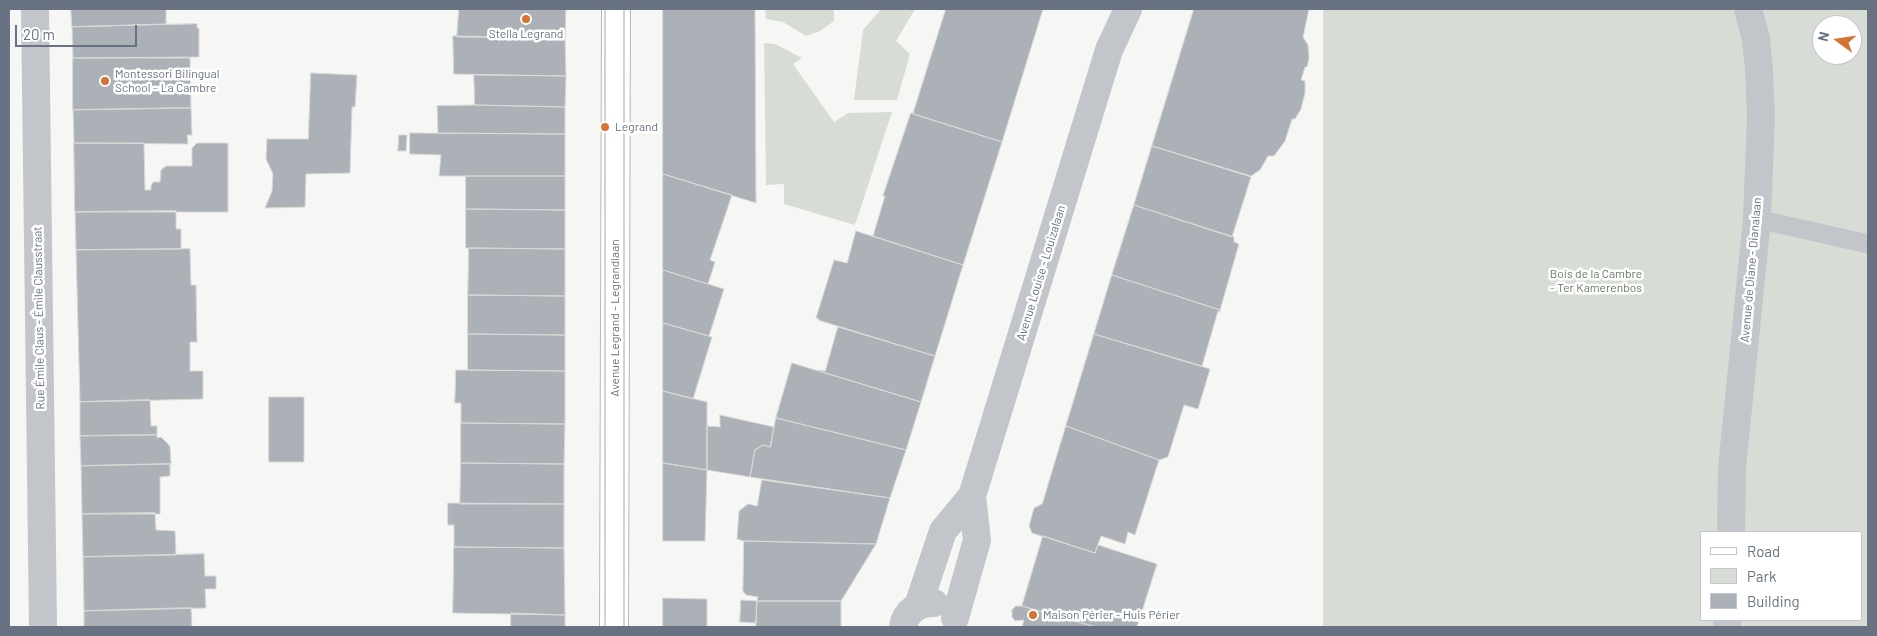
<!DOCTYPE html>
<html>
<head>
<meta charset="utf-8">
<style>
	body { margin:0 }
	#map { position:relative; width:1877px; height:636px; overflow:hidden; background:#f6f6f4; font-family:Barlow,sans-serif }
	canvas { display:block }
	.frame { position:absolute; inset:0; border:10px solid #687282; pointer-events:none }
	.legend { position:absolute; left:1700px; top:531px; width:162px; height:90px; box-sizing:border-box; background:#fff; border:1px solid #c3c7cd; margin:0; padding:6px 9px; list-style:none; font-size:15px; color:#687282 }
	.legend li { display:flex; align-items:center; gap:10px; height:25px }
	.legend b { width:25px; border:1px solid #c3c7cd }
	.north { position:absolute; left:1812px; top:15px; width:50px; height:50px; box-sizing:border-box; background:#fff; border:1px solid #c3c7cd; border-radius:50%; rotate:284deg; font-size:14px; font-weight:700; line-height:20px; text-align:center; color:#687282 }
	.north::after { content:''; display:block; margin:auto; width:18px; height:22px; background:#d57335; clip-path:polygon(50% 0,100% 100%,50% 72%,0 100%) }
	.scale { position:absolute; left:15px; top:25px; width:122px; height:22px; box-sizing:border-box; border:2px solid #687282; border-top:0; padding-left:6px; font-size:15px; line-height:18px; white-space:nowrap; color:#687282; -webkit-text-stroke:4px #fff; paint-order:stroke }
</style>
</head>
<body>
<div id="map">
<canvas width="1877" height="636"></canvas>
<div class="frame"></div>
<ul class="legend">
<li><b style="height:6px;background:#fff"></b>Road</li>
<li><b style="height:14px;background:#d7ddd5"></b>Park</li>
<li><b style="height:14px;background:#acb1b7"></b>Building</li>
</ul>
<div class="north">N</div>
<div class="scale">20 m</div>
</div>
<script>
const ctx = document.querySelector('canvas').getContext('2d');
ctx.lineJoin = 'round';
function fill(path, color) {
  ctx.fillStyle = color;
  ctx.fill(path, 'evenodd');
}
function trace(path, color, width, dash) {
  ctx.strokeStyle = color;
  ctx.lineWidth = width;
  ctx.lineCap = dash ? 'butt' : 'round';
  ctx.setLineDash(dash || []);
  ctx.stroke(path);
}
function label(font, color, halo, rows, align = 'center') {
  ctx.font = font + ' Barlow,sans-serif';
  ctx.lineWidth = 5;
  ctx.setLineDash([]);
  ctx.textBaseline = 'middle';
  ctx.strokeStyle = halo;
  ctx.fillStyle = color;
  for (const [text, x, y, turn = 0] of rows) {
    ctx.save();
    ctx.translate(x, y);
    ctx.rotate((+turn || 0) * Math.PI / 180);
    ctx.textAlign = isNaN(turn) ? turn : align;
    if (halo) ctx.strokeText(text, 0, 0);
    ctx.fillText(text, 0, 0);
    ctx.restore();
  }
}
fill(new Path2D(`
	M 765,9 L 834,9 L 834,21 L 820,31 L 806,36 L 783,22 L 766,19 Z
	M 881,9 L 915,9 L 896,41 L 910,54 L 897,100 L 854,100 L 863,30 Z
	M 1323,9 L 1868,9 L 1868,627 L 1323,627 ZM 1822,25 L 1852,25 L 1852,55 L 1822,55 ZM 1701,532 L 1861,532 L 1861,620 L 1701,620 Z
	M 764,43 L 775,44 L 802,58 L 793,64 L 834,122 L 848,113 L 892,112 L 855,225 L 784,204 L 784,184 L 766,185 Z`), '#d7ddd5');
const building = new Path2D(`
	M 71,9 L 166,9 L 166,24 L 72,27 Z
	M 459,9 L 566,9 L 565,38 L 457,37 Z
	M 663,9 L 755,9 L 756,203 L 663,174 Z
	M 946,9 L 1043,9 L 1002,142 L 913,114 Z
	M 1194,9 L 1309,9 L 1303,37 L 1308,45 L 1309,58 L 1307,67 L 1305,67 L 1301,80 L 1305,81 L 1305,93 L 1301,109 L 1295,119 L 1292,119 L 1285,141 L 1274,156 L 1268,156 L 1260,170 L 1251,176 L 1152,146 Z
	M 197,24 L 197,28 L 199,28 L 199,57 L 73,58 L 72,27 Z
	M 453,36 L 565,38 L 566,76 L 454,74 Z
	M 73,58 L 190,58 L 191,108 L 73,110 Z
	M 311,73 L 357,75 L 355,107 L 352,107 L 350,173 L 306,174 L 305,207 L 265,208 L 272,191 L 273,174 L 266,159 L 267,139 L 308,139 Z
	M 474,75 L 566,76 L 565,107 L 475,105 Z
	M 475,105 L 565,107 L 565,134 L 438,133 L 437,106 Z
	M 191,108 L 192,135 L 187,135 L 188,144 L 74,143 L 73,110 Z
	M 911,113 L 1002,142 L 963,265 L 873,236 L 885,196 L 883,196 Z
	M 410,133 L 565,134 L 565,176 L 439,176 L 441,155 L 410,154 Z
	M 399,135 L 407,135 L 406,151 L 398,151 Z
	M 74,143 L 144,143 L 145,190 L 151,190 L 151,186 L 153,182 L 160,182 L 161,170 L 166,166 L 192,166 L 192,148 L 197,143 L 228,143 L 228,212 L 75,212 Z
	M 1152,146 L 1251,177 L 1232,237 L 1134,205 Z
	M 663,174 L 732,195 L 710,260 L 715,262 L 708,284 L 663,270 Z
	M 466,176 L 565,176 L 565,210 L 466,209 Z
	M 1134,205 L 1234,237 L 1234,242 L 1239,244 L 1220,310 L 1112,275 Z
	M 466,209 L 565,210 L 565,249 L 466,248 Z
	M 176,211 L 176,229 L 181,229 L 181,249 L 76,250 L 75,212 Z
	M 856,231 L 963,265 L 935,356 L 818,320 L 819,319 L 816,318 L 834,260 L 847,263 Z
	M 469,248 L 565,249 L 565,296 L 468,295 Z
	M 190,249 L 191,285 L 196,285 L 197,342 L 190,342 L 190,371 L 203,371 L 203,399 L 80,402 L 76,250 Z
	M 663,270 L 724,289 L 709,336 L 663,323 Z
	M 1112,275 L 1220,310 L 1220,312 L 1218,311 L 1202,366 L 1094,334 Z
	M 468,295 L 565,296 L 565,335 L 468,334 Z
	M 663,323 L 712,337 L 693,399 L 663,391 Z
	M 838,327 L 935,356 L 921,402 L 819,371 L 819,370 L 825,371 Z
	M 468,334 L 565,335 L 565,371 L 468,370 Z
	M 1094,334 L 1210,369 L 1198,409 L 1184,405 L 1168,457 L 1159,460 L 1066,426 Z
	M 792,363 L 921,402 L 906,450 L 776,418 Z
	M 456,370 L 565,371 L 565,424 L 461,423 L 461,403 L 455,403 Z
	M 663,391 L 707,402 L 707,470 L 663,463 Z
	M 269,397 L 304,397 L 304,462 L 269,462 Z
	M 150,400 L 151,426 L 157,426 L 157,435 L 80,436 L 80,402 Z
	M 720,415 L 774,427 L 770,447 L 763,445 L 755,450 L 750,477 L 707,470 L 707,426 L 720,427 Z
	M 776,418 L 906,450 L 890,498 L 750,477 L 755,450 L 763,445 L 770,447 Z
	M 461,423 L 565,424 L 564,464 L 461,463 Z
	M 1066,426 L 1159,460 L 1135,535 L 1128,532 L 1125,544 L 1101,536 L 1095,553 L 1032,533 L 1029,526 L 1034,508 L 1042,504 Z
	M 157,435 L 157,438 L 161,437 L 170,446 L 171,464 L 81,466 L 80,436 Z
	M 461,463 L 564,464 L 564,504 L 460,504 Z
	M 663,463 L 707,470 L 705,541 L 663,541 Z
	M 170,464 L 170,476 L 160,477 L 160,514 L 82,514 L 81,466 Z
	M 762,480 L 890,498 L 876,544 L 744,541 L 737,539 L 739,511 L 748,504 L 757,506 Z
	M 448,503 L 564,504 L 564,548 L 454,547 L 454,525 L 448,525 Z
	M 155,513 L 156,530 L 175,531 L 176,555 L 83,557 L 82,514 Z
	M 1043,536 L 1095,553 L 1098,545 L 1157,564 L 1137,627 L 1096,627 L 1022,606 Z
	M 744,541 L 876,544 L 841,601 L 757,601 L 758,597 L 746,595 L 743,591 Z
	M 454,547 L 564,548 L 565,615 L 453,613 Z
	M 204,554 L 205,576 L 216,576 L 216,589 L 205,589 L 206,608 L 84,611 L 83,557 Z
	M 663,598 L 707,599 L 707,627 L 663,627 Z
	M 741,600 L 757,601 L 756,623 L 740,622 Z
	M 757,601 L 841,601 L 841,627 L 756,627 Z
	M 1016,606 L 1022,606 L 1096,627 L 1022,627 L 1024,620 L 1015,621 L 1012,617 L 1012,610 Z
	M 191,608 L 192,627 L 84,627 L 84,611 Z
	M 511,613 L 565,615 L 565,627 L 511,627 Z`);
fill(building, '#acb1b7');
trace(building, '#d8d8d6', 1);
const secondary = new Path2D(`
	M 614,627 L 616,9`);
trace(secondary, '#b5b8bd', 30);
trace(new Path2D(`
	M 1757,219 L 1868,244`), '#c2c5c9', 19);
trace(new Path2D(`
	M 35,9 L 43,627
	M 918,606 L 943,531 L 972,496
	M 955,618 L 977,540 L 972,496 L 1109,50 L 1128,9
	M 903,627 C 905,612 919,602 934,603`), '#c2c5c9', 28);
trace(new Path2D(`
	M 1731,532 L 1732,468 L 1757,219 L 1761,116 L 1759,70 L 1756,39 L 1748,9
	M 1727,627 L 1727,620`), '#c2c5c9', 28);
trace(secondary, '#fff', 28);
trace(new Path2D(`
	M 605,9 L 605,627
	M 624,627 L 624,9`), '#a4a7ad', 1);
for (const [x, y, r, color] of [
	[526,19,5,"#d57335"],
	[105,81,5,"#d57335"],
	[605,127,5,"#d57335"],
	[1033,615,5,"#d57335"]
]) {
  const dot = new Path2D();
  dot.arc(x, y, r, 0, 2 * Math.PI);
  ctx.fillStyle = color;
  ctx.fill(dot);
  trace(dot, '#fff', 2);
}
label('12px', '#687282', '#fff', [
	["Stella Legrand",526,34,"center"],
	["Montessori Bilingual",115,74],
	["School – La Cambre",115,88],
	["Legrand",615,127],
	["Maison Périer - Huis Périer",1043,615]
], 'left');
label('12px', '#687282', '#fff', [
	["Avenue de Diane - Dianalaan",1751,270,-85],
	["Avenue Louise - Louizalaan",1041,273,-73],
	["Rue Émile Claus - Émile Clausstraat",39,318,-91],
	["Avenue Legrand - Legrandlaan",615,318,-90]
]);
label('12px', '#677a66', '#fff', [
	["Bois de la Cambre",1596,274],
	["- Ter Kamerenbos",1596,288]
]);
</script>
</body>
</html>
